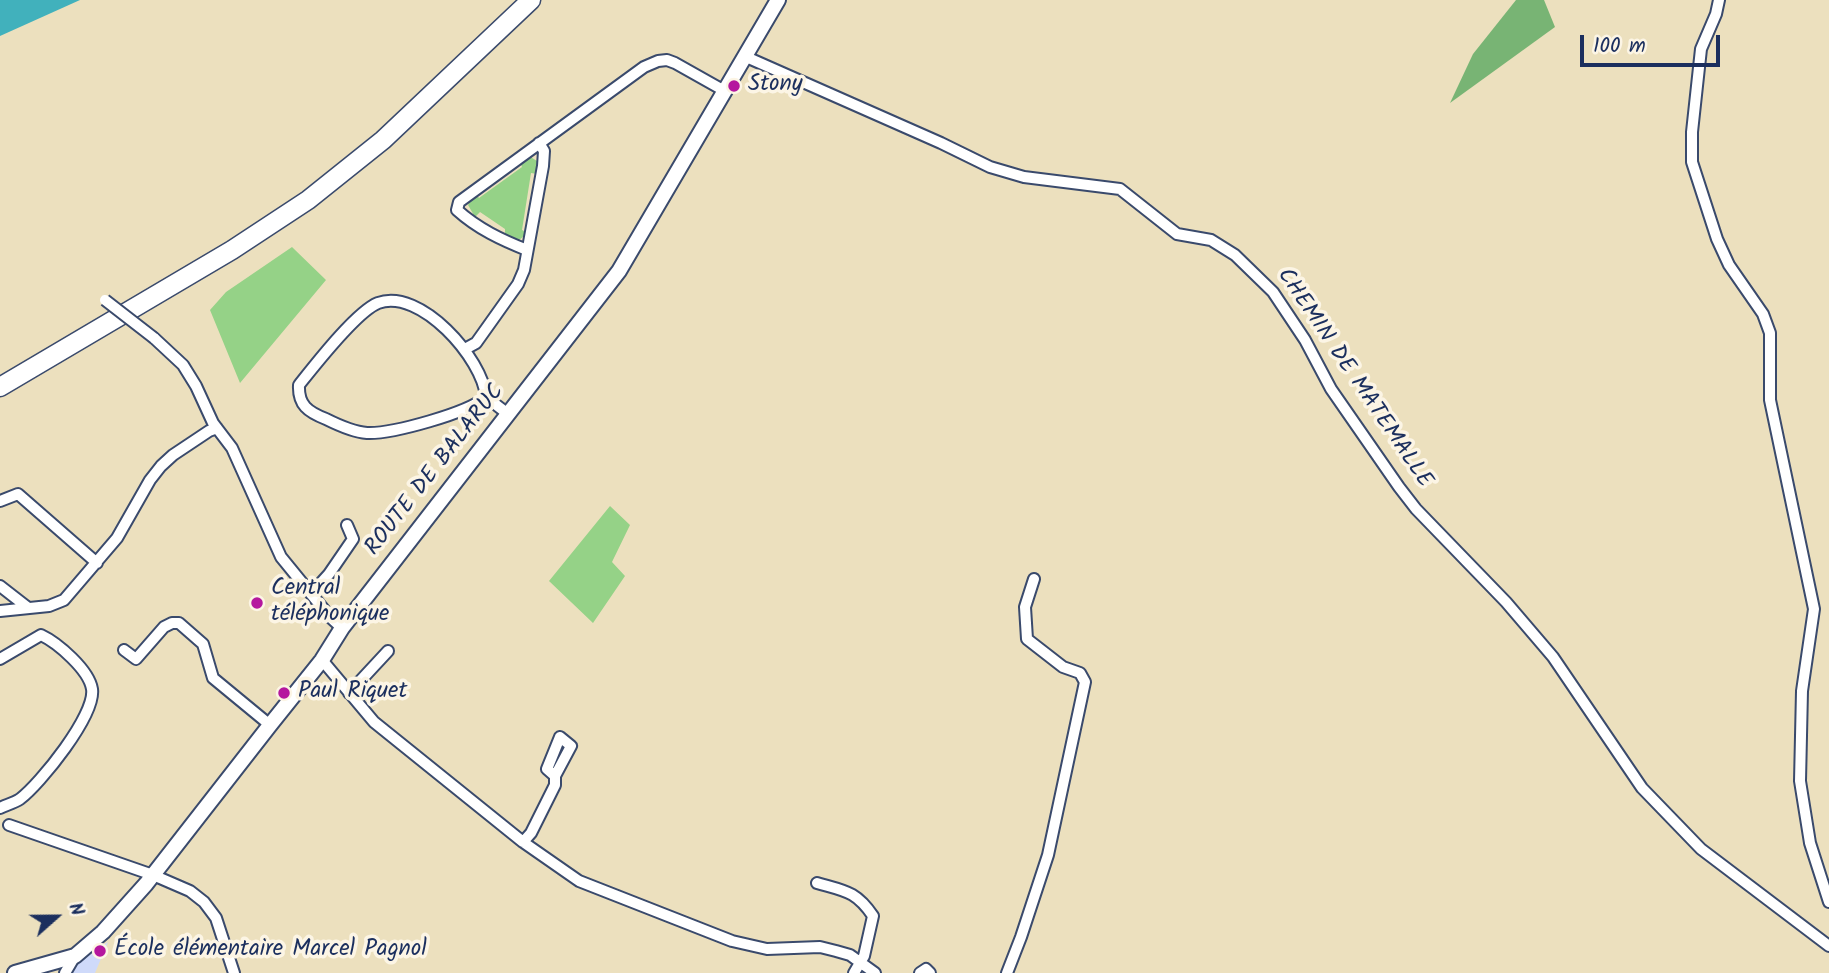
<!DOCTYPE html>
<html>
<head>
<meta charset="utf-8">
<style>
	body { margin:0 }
	#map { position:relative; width:1829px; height:973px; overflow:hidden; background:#ece0be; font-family:Kalam,sans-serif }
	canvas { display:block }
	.north { position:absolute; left:21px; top:882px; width:70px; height:70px; -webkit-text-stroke:5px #fcf5e5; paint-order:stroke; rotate:69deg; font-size:19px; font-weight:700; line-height:28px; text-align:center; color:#1b2f5e }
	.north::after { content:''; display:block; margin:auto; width:24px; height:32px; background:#1b2f5e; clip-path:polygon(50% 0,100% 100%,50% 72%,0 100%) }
	.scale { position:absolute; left:1580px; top:35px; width:140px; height:32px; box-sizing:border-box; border:4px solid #1b2f5e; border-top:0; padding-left:9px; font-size:21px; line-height:24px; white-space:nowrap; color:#1b2f5e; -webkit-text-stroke:5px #fcf5e5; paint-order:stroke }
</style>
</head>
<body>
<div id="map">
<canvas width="1829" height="973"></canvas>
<div class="north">N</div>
<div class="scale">100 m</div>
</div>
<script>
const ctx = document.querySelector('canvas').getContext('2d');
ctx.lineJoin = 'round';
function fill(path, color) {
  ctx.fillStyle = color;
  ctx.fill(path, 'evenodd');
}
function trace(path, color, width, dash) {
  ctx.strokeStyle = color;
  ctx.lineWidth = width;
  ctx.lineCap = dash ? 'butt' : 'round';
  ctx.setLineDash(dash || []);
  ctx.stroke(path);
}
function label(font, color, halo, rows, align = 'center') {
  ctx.font = font + ' Kalam,sans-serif';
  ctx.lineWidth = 7;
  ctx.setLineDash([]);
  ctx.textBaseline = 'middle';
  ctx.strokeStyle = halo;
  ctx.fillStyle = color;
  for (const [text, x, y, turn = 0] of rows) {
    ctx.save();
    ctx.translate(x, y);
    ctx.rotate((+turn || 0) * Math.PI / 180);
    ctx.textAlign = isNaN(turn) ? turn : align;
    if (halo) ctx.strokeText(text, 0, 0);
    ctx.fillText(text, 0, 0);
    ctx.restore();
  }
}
fill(new Path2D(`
	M 108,942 L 95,973 L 71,973 L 76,967 L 75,962 L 82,960 Z`), '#cfdafa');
fill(new Path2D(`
	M 529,156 L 537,161 L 537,174 L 531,173 L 522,230 L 528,233 L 519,240 L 505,234 L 505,229 L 480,212 L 475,217 L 468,205 L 475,193 L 479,198 L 522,167 L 520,162 Z
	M 292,247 L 326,280 L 240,383 L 210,310 L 226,292 Z
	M 610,506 L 630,525 L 612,562 L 625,576 L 593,623 L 549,581 Z`), '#95d287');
fill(new Path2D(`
	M 1516,0 L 1544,0 L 1555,27 L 1450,103 L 1473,54 Z`), '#78b474');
fill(new Path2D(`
	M 0,0 L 80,0 L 0,36 Z`), '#41b1bc');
const minor = new Path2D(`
	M 1719,0 L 1716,14 L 1701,49 L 1692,132 L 1692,162 L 1717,239 L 1729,265 L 1763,314 L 1770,333 L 1770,400 L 1814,609 L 1802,691 L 1800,781 L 1810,843 L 1829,902
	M 744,56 L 941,143 L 990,167 L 1024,177 L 1120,189 L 1177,234 L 1211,240 L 1235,255 L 1273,292 L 1305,340 L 1331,389 L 1399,487 L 1416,509 L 1506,602 L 1553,657 L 1642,788 L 1701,849 L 1829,946
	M 527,250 C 502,240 478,229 457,210 L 459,202 L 644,67 L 658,61 L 667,60 L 675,63 L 723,90
	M 154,338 L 183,365 L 196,386 L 213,423 L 232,448 L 281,557 L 330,617 L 342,628
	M 465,349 L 476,343 L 518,284 L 524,270 L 543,166 L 544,151 L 539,143
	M 486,397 C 468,413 392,434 367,433 C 354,432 338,425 326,419 C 308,412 298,405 299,385 C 315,365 356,312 378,303 C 420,287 483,359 486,397 L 508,414
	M 0,501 L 18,494 L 97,563
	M 0,586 L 27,607
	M 311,594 L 329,574 L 353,539 L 347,525
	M 0,611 L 49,606 L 64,600 L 117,538 L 150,480 L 161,466 L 173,455 L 209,431 L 217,428
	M 124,650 L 136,659 L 164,627 L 172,623 L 179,623 L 203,644 L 213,678 L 270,725
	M 0,659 L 41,635 C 58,643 89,670 92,689 C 96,715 40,784 20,799 C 14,803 6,805 0,808
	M 322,660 L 374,722 L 523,842 L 579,881 L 732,941 L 767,949 L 820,947 L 836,951 L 850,955 L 875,973
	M 349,693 L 388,651
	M 9,825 L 153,875 L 190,891 L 204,902 L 216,918 L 234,973
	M 523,842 L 531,833 L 555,785 L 555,776 L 571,746 L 560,737 L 547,769 L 555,776
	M 817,883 C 845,891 856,891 873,916 L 864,956 L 854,973
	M 65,973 L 75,956
	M 920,973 L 926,969 L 930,973
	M 1007,973 L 1021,937 L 1048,855 L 1085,682 L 1080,673 L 1063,667 L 1027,639 L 1025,607 L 1034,579`);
const tertiary = new Path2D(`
	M 15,973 L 75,956 L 103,932 L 146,884 L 270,725 L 322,660 L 342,628 L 619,271 L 778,0`);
const primary = new Path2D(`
	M 0,387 L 232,250 L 308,200 L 383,140 L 531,0`);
trace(minor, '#3a4a6c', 14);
trace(tertiary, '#3a4a6c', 18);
trace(primary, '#3a4a6c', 21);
trace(minor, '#fff', 10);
trace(tertiary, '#fff', 14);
trace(primary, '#fff', 18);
const minorBridge = new Path2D(`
	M 105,300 L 154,338`);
trace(minorBridge, '#3a4a6c', 14, []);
trace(minorBridge, '#fff', 10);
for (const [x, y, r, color] of [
	[734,86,7,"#b5179e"],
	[257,603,7,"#b5179e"],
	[284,693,7,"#b5179e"],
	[100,951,7,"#b5179e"]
]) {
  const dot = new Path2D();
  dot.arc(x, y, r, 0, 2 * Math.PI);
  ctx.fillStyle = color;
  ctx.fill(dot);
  trace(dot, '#fcf5e5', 2.5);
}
label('23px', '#1b2f5e', '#fcf5e5', [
	["Stony",748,86],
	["Central",271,590],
	["téléphonique",271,616],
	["Paul Riquet",298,693],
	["École élémentaire Marcel Pagnol",114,951]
], 'left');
label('23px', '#1b2f5e', '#fcf5e5', [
	["CHEMIN DE MATEMALLE",1353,379,56],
	["ROUTE DE BALARUC",436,471,-52]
]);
</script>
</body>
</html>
